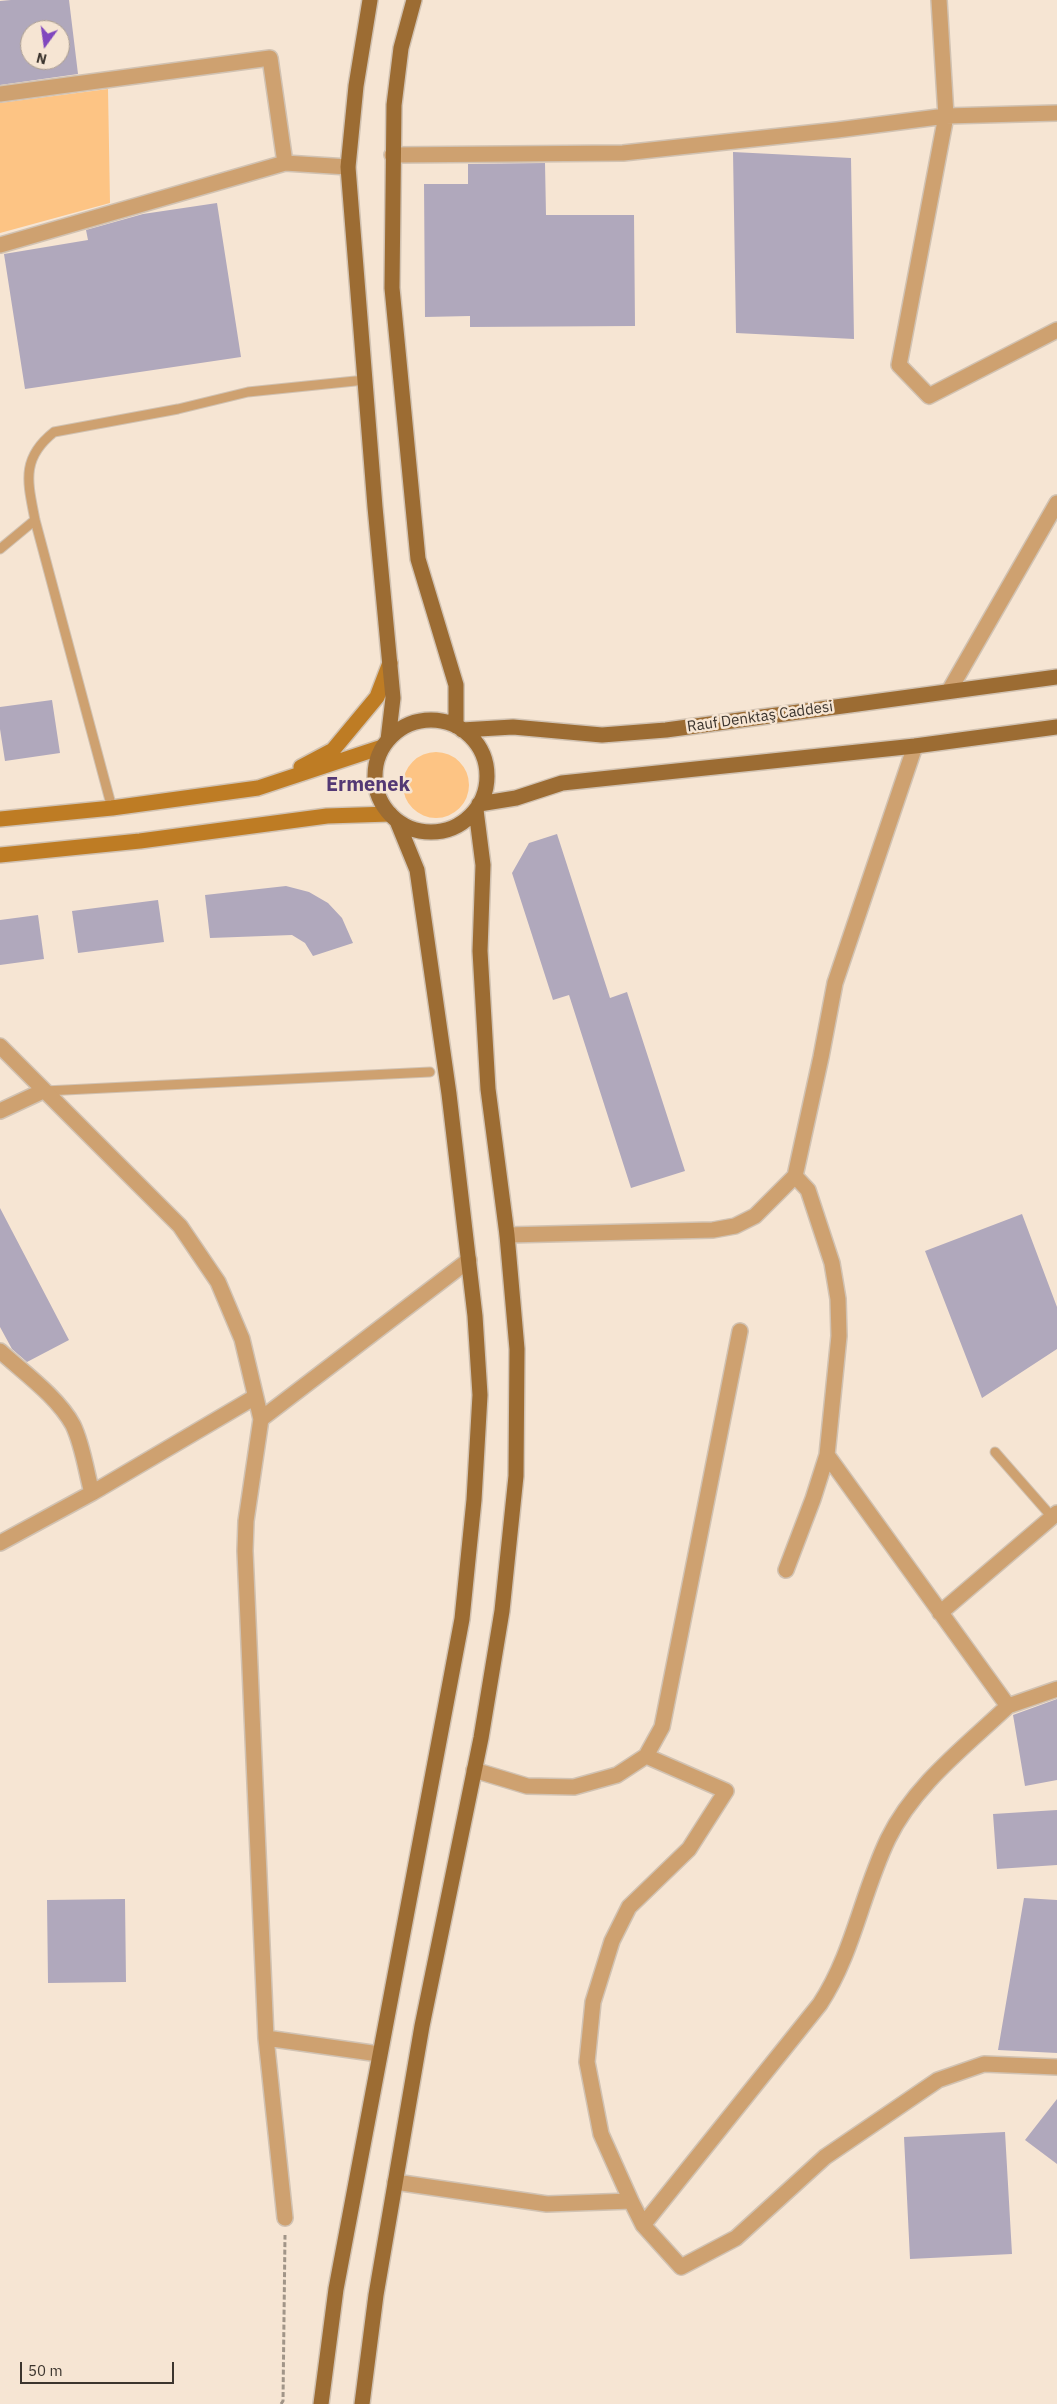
<!DOCTYPE html>
<html>
<head>
<meta charset="utf-8">
<style>
	body { margin:0 }
	#map { position:relative; width:1057px; height:2404px; overflow:hidden; background:#f6e5d3; font-family:"IBM Plex Sans",sans-serif }
	canvas { display:block }
	.north { position:absolute; left:20px; top:20px; width:50px; height:50px; box-sizing:border-box; background:#f6e5d3; border:1px solid #ac9f91; border-radius:50%; rotate:194deg; font-size:14px; font-weight:700; line-height:20px; text-align:center; color:#3c352e }
	.north::after { content:''; display:block; margin:auto; width:18px; height:22px; background:#8047be; clip-path:polygon(50% 0,100% 100%,50% 72%,0 100%) }
	.scale { position:absolute; left:20px; top:2362px; width:154px; height:22px; box-sizing:border-box; border:2px solid #3c352e; border-top:0; padding-left:6px; font-size:15px; line-height:18px; white-space:nowrap; color:#3c352e; -webkit-text-stroke:4px #f6e5d3; paint-order:stroke }
</style>
</head>
<body>
<div id="map">
<canvas width="1057" height="2404"></canvas>
<div class="north">N</div>
<div class="scale">50 m</div>
</div>
<script>
const ctx = document.querySelector('canvas').getContext('2d');
ctx.lineJoin = 'round';
function fill(path, color) {
  ctx.fillStyle = color;
  ctx.fill(path, 'evenodd');
}
function trace(path, color, width, dash) {
  ctx.strokeStyle = color;
  ctx.lineWidth = width;
  ctx.lineCap = dash ? 'butt' : 'round';
  ctx.setLineDash(dash || []);
  ctx.stroke(path);
}
function label(font, color, halo, rows, align = 'center') {
  ctx.font = font + ' "IBM Plex Sans",sans-serif';
  ctx.lineWidth = 5;
  ctx.setLineDash([]);
  ctx.textBaseline = 'middle';
  ctx.strokeStyle = halo;
  ctx.fillStyle = color;
  for (const [text, x, y, turn = 0] of rows) {
    ctx.save();
    ctx.translate(x, y);
    ctx.rotate((+turn || 0) * Math.PI / 180);
    ctx.textAlign = isNaN(turn) ? turn : align;
    if (halo) ctx.strokeText(text, 0, 0);
    ctx.fillText(text, 0, 0);
    ctx.restore();
  }
}
fill(new Path2D(`
	M 108,89 L 110,203 L 0,233 L 0,103 Z
	M403 785a33 33 0 1 1 66 0a33 33 0 1 1-66 0Z`), '#fdc484');
fill(new Path2D(`
	M 11,0 L 69,0 L 78,74 L 0,85 L 0,1 ZM 30,30 L 60,30 L 60,60 L 30,60 Z
	M 733,152 L 851,158 L 854,339 L 736,333 Z
	M 545,163 L 546,215 L 634,215 L 635,326 L 470,327 L 470,316 L 425,317 L 424,184 L 468,184 L 468,164 Z
	M 217,203 L 241,357 L 25,389 L 4,254 L 88,240 L 86,230 L 143,214 Z
	M 52,700 L 60,753 L 5,761 L 0,729 L 0,707 Z
	M 557,834 L 610,998 L 627,992 L 685,1171 L 631,1188 L 569,995 L 553,1000 L 512,873 L 529,843 Z
	M 286,886 L 309,892 L 328,903 L 342,918 L 353,943 L 313,956 L 305,943 L 292,935 L 210,938 L 205,895 Z
	M 158,900 L 164,942 L 78,953 L 72,911 Z
	M 38,915 L 44,959 L 0,965 L 0,920 Z
	M 0,1208 L 69,1340 L 27,1362 L 12,1349 L 0,1327 Z
	M 1022,1214 L 1057,1307 L 1057,1349 L 982,1398 L 925,1251 Z
	M 1057,1699 L 1057,1780 L 1025,1786 L 1013,1715 Z
	M 1057,1810 L 1057,1865 L 997,1869 L 993,1814 Z
	M 1024,1898 L 1057,1900 L 1057,2053 L 998,2050 Z
	M 125,1899 L 126,1982 L 48,1983 L 47,1900 Z
	M 1057,2099 L 1057,2164 L 1025,2140 Z
	M 1005,2132 L 1012,2254 L 910,2259 L 904,2137 Z`), '#b0a8bc');
const lane = new Path2D(`
	M 0,549 L 35,520
	M 112,808 L 35,520 C 28,483 20,459 54,432 L 178,409 L 248,392 L 365,380
	M 45,1091 L 430,1072
	M 995,1452 L 1052,1517`);
const street = new Path2D(`
	M 939,0 L 946,116 L 899,365 L 929,396 L 1057,330
	M 0,94 L 270,58 L 285,163
	M 392,155 L 623,153 L 837,130 L 946,116 L 1057,113
	M 0,245 L 285,163 L 348,167
	M 949,691 L 1057,503
	M 0,1046 L 180,1226 L 218,1282 L 242,1339 L 261,1419 L 246,1521 L 245,1551 L 266,2038 L 379,2054
	M 0,1111 L 43,1091
	M 795,1176 L 808,1190 L 832,1263 L 838,1299 L 839,1336 L 827,1455 L 1008,1706 L 1057,1689
	M 507,1235 L 713,1230 L 735,1226 L 755,1216 L 795,1176 L 821,1057 L 835,983 L 915,746
	M 0,1351 C 24,1373 57,1396 73,1425 C 83,1446 86,1471 92,1493
	M 261,1419 L 469,1260
	M 0,1543 L 92,1493 L 255,1397
	M 786,1570 L 813,1499 L 827,1455
	M 940,1613 L 1057,1513
	M 646,1756 L 726,1791 L 689,1849 L 629,1907 L 612,1941 L 593,2002 L 587,2062 L 601,2134 L 631,2201 L 643,2225 L 681,2267 L 736,2238 L 825,2157 L 938,2080 L 984,2064 L 1057,2067
	M 474,1770 L 527,1786 L 574,1787 L 617,1775 L 646,1756 L 662,1727 L 740,1331
	M 266,2038 L 285,2218
	M 395,2182 L 547,2204 L 631,2201
	M 643,2225 L 820,2004 C 853,1954 862,1893 888,1839 C 914,1785 966,1746 1008,1706`);
const secondary = new Path2D(`
	M 301,767 L 333,750 L 377,697 L 390,663
	M 0,819 L 112,808 L 258,788 L 382,747
	M 0,855 L 140,841 L 327,816 L 390,814`);
const primary = new Path2D(`
	M 370,0 L 356,86 L 348,167 L 375,507 L 393,698 L 388,740
	M 414,0 L 401,48 L 394,105 L 392,288 L 418,559 L 456,685 L 456,726
	M375 776a56 56 0 1 1 112 0a56 56 0 1 1-112 0Z
	M 462,730 L 513,727 L 602,735 L 666,730 L 1057,677
	M 479,804 L 516,798 L 562,783 L 915,746 L 1057,727
	M 321,2404 L 336,2289 L 462,1619 L 474,1500 L 480,1395 L 475,1316 L 449,1094 L 417,870 L 397,821
	M 362,2404 L 376,2295 L 422,2026 L 481,1738 L 502,1611 L 516,1476 L 517,1349 L 507,1235 L 488,1089 L 480,951 L 483,865 L 476,810`);
trace(lane, '#d1c2b2', 11);
trace(street, '#d1c2b2', 18);
trace(secondary, '#d1c2b2', 18);
trace(primary, '#d1c2b2', 18);
trace(new Path2D(`
	M 281,2404 L 283,2401 L 285,2235`), '#a19588', 3, [5, 2.5]);
trace(lane, '#cea170', 9);
trace(street, '#cea170', 15);
trace(secondary, '#be7c24', 15);
trace(primary, '#9c6c33', 15);
label('15px', '#3c352e', '#f6e5d3', [
	["Rauf Denktaş Caddesi",760,717,-8]
]);
label('bold 20px', '#533874', '#f6e5d3', [
	["Ermenek",368,785]
]);
</script>
</body>
</html>
